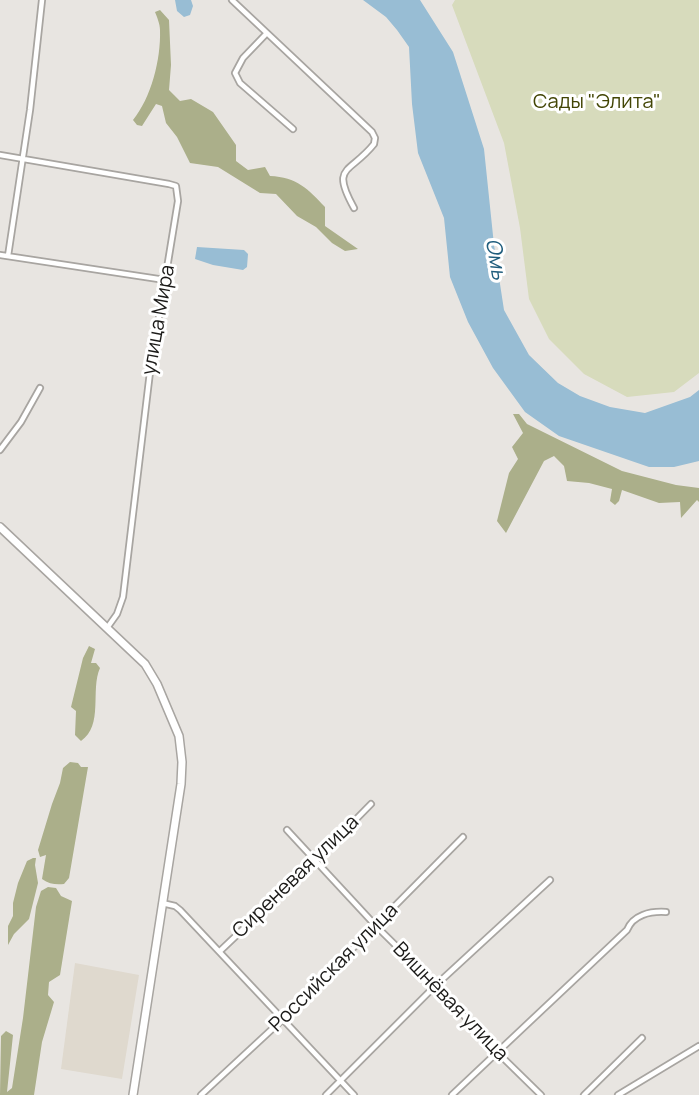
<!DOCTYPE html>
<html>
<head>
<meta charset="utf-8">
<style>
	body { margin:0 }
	canvas { display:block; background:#e8e5e1 }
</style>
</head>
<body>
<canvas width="699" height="1095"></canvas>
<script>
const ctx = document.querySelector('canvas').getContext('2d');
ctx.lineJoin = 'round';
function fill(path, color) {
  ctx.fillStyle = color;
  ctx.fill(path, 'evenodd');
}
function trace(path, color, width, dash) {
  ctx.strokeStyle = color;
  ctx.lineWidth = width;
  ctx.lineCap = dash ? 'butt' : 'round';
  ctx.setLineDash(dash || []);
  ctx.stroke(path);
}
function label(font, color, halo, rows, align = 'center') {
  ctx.font = font + ' Manrope,sans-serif';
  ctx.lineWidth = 6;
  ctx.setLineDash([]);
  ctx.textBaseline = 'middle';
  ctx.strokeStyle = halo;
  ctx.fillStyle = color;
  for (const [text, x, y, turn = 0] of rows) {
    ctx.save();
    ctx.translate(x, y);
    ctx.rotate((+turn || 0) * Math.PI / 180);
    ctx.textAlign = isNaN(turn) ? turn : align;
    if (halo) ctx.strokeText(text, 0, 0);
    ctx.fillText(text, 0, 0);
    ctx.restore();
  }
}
fill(new Path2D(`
	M 75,963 L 139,975 L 122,1079 L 61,1069 Z`), '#dfd9ce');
fill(new Path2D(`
	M 455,0 L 699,0 L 699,373 L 674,392 L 627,397 L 584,374 L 549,339 L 529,299 L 520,228 L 504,143 L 452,5 Z`), '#d7dbbc');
fill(new Path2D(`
	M 160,10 L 169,20 L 171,65 L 169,90 L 180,101 L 191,99 L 213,112 L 236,145 L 236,161 L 248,170 L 265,167 L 270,176 C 297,177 308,189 325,207 L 325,226 L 358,249 L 345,251 L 332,243 L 316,227 L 297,216 L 276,194 L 260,193 L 218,167 L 190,163 L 177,137 L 166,123 L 162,106 L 156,104 L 142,126 L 137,125 L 133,120 C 151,98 161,60 160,30 C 160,24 157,17 155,12 Z
	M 513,414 L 519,414 L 527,424 L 622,471 L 676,485 L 699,488 L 699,502 L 697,500 L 681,518 L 680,502 L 659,503 L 622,490 L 619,501 L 615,505 L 610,501 L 612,489 L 589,483 L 567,481 L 564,466 L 554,456 L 544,461 L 506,533 L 497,521 L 509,473 L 518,459 L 512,447 L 523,433 Z
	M 89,646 L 95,649 L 91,663 L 96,663 L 100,668 C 90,690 104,725 81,741 L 75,735 L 76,711 L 71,707 L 83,658 Z
	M 70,762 L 78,763 L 81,767 L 88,767 L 69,878 L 64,884 C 56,885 49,884 42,879 L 46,855 L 40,857 L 38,850 L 52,804 L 60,783 L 63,768 Z
	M 33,858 L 36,858 L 35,865 L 38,883 L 29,919 L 14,934 L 8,945 L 8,926 L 13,916 L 13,903 L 18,883 L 27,861 Z
	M 48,887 L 56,888 L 61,896 L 72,901 L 60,975 L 49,982 L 48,995 L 54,1002 L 42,1042 L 34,1095 L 0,1095 L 1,1036 L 6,1031 L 13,1035 L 7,1092 L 12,1088 L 23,1018 L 36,907 L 41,891 Z`), '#abaf8a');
fill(new Path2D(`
	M 175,0 L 191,0 L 193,6 L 190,15 L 184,17 L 177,11 Z
	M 363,0 L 420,0 L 453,52 L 484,149 L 494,245 L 504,310 L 529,355 L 558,383 L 580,396 L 610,407 L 645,413 L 690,397 L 699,390 L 699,461 L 674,467 L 649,467 L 559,436 L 525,412 L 493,368 L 468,322 L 450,277 L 444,218 L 418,153 L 412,104 L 409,47 L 397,30 L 386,17 Z
	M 197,247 L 244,250 L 248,254 L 247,267 L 243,270 L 213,265 L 195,259 Z`), '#98bdd4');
const street = new Path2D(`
	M 232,0 L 372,132 L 375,138 L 374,144 C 350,174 330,165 354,208
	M 267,33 L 243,58 L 235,73 L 240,83 L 293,129
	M 0,155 L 169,184 L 176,186 L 178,201 L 150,372 L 123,597 L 117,614 L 107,628
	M 0,255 L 165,280
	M 8,256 L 30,110 L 42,0
	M 0,450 L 21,422 L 40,388
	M 287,830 L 376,926 L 436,985 L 496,1051 L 541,1095
	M 162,903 L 175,906 L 180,910 L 354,1095
	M 220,951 L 315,861 L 371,804
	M 201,1095 L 283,1019 L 463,837
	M 326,1095 L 436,985 L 550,880
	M 452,1095 L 627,930 C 633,915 650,911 666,912
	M 584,1095 L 642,1038
	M 618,1095 L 699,1046`);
const secondary = new Path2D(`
	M 0,527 L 145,664 L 157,684 L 179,736 L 182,762 L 181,784 L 133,1095`);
trace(street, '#a8a5a1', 8);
trace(secondary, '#a8a5a1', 10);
trace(street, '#fff', 4.5);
trace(secondary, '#fff', 7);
label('20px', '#424504', '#fff', [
	["Сады \"Элита\"",597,102]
]);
label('20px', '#1b1a18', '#fff', [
	["улица Мира",159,320,-80],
	["Сиреневая улица",296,877,-44],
	["Российская улица",334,968,-45],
	["Вишнёвая улица",450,1002,46]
]);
label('italic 21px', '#1f5d7d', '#fff', [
	["Омь",495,259,80]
]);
</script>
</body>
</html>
